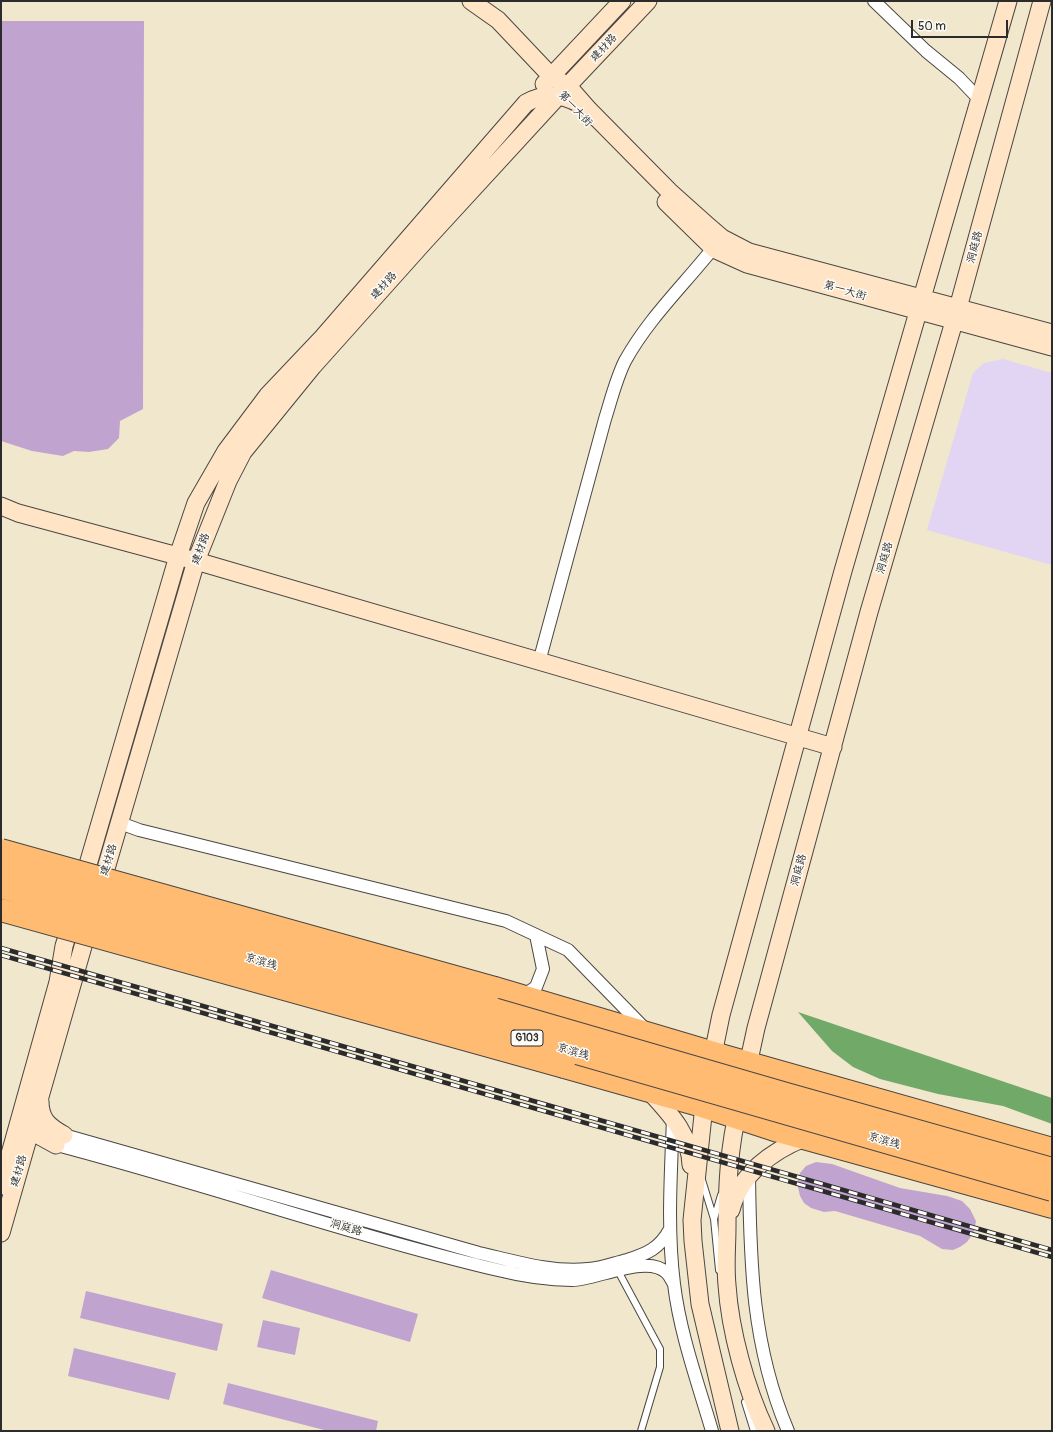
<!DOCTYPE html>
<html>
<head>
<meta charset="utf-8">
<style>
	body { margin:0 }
	#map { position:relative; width:1053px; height:1432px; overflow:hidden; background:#f1e7cd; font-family:Pangolin,sans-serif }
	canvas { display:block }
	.frame { position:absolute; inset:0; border:2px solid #2b2b2b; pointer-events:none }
	.scale { position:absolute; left:911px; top:20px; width:97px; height:18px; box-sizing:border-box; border:2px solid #2b2b2b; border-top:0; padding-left:5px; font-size:12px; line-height:14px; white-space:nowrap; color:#2b2b2b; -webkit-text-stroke:3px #fdfcf7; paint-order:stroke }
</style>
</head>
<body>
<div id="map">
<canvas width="1053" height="1432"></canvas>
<div class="frame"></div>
<div class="scale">50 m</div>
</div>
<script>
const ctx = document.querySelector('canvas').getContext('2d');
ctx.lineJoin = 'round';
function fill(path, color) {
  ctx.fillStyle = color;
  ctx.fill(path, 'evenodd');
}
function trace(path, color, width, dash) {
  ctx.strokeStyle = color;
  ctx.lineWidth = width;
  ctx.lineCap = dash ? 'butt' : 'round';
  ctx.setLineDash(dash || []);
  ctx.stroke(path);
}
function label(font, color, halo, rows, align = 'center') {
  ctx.font = font + ' Pangolin,"LXGW WenKai TC",sans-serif';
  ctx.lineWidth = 3;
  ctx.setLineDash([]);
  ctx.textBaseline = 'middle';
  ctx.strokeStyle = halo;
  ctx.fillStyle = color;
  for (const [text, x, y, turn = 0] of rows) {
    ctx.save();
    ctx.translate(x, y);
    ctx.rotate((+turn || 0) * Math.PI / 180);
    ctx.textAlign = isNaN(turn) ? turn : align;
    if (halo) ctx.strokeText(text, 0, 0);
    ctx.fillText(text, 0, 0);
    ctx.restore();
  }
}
fill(new Path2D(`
	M 1003,359 L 1052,373 L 1052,565 L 927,530 L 973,373 L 984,363 Z`), '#e2d4f3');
fill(new Path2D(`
	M 798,1012 L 1052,1098 L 1052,1124 L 1003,1106 L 938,1094 L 880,1079 L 853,1067 L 832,1051 Z`), '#71aa68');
fill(new Path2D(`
	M 1,21 L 144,21 L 143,409 L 120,421 L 119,438 L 108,449 L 89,452 L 74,451 L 63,456 L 32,451 L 1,441 Z
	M 816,1162 L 832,1164 L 900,1188 L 947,1196 L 962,1201 L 970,1209 L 976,1221 L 974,1232 L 967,1242 L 960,1247 L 953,1250 L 942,1249 L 920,1236 L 835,1211 L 824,1212 L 811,1208 L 804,1203 L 800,1196 L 797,1183 L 800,1173 L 806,1166 Z
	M 271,1270 L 418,1314 L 410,1342 L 262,1298 Z
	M 86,1291 L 223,1324 L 217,1351 L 80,1318 Z
	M 263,1320 L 300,1328 L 295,1355 L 257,1347 Z
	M 74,1348 L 176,1373 L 169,1400 L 68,1376 Z
	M 228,1383 L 378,1421 L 376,1431 L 328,1431 L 223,1404 Z`), '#c0a4cf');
const lane = new Path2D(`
	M 702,1180 L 714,1219 L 721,1195
	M 714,1219 L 719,1270
	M 617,1269 L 660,1349 L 660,1367 L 641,1431
	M 745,1402 L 754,1431`);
const street = new Path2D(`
	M 874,1 L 926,51 L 959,78 L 980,100
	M 539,662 L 605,419 C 611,400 616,379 625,361 C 650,316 687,282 718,242
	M 120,823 L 139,830 L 506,921 L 568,950 L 646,1030
	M 524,995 L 536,987 L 543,969 L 536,935
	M 673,1118 C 671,1173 667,1229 674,1284 C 680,1334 698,1383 712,1431
	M 57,1133 L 479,1253 C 514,1261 552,1273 588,1269 C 602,1268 614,1263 627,1260 C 647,1254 660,1248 670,1229
	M 49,1143 C 200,1182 347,1234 498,1270 C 522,1276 547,1280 572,1280 C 596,1280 648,1253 667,1273 C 670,1276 672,1281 674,1284
	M 749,1173 C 750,1264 752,1346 788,1431`);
const secondary = new Path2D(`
	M 471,1 L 498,20 L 551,76 L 568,86 L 589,110 L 669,191 L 707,225 L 722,238 L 749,252 L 1052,333
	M 544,84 L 622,1
	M 666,202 L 714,249 L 747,264 L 1052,347
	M 1,506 L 18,513 L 196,561 L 833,747
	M 82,885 L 178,556 L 196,503 L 226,451 L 268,395 L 323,337 L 526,103 C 549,90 568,95 589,110
	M 100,889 L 196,561 L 228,481 L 243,452 L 313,366 L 424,242 L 559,95 L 648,1
	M 711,1064 L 721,1015 L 843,571 L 1008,1
	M 746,1074 L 756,1028 L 869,612 L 958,308 L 1042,1
	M 650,1092 C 670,1114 690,1134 691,1165
	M 705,1096 L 692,1220 L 693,1241 L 700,1304 L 730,1431
	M 40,1101 C 40,1119 48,1126 64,1135
	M 739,1106 C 729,1147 727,1185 727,1227 C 727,1246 725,1265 727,1285 C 730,1331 746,1389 766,1431
	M 26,1121 L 36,1134 L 56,1145
	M 1,1186 L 58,982 L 64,946 L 73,918
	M 731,1210 C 740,1174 772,1151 804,1138
	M 1,1233 L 90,922`);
const highway = new Path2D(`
	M 495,988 L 724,1056 L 1052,1149
	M 564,1067 L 702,1106 L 778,1131 L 1052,1207`);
trace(lane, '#494743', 8);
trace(street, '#494743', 14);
trace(secondary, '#494743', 19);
trace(highway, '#494743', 24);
trace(lane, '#fff', 6);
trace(street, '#fff', 12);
trace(secondary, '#ffe4c6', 17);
trace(highway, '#febb71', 22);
const rail = new Path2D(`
	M 1,948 L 1052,1250
	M 1,955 L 1052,1257`);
trace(rail, '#2b2b2b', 4.5);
trace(rail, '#fdfcf7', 3, [9]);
const highwayBridge = new Path2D(`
	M 1,850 L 495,988
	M 1,866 L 783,1093 L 1052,1169
	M 1,887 L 1052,1190
	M 1,910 L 564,1067`);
trace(highwayBridge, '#494743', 24, []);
trace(highwayBridge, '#febb71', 22);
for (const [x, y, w] of [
	[527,1038,32]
]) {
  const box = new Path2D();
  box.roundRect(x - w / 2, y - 8, w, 16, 3);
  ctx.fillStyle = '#fdfcf7';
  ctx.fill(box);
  trace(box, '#2b2b2b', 1);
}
label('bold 10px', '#2b2b2b', null, [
	["G103",527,1038]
]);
label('11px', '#2b2b2b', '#fdfcf7', [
	["建材路",604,48,-47],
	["第一大街",575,109,47],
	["洞庭路",975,247,-75],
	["建材路",384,286,-48],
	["第一大街",845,291,16],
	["建材路",201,549,-70],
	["洞庭路",885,558,-74],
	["建材路",109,860,-73],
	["洞庭路",799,870,-75],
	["京滨线",261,962,16],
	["京滨线",573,1052,16],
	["京滨线",884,1141,16],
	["建材路",19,1171,-74],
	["洞庭路",346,1228,16]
]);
</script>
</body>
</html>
